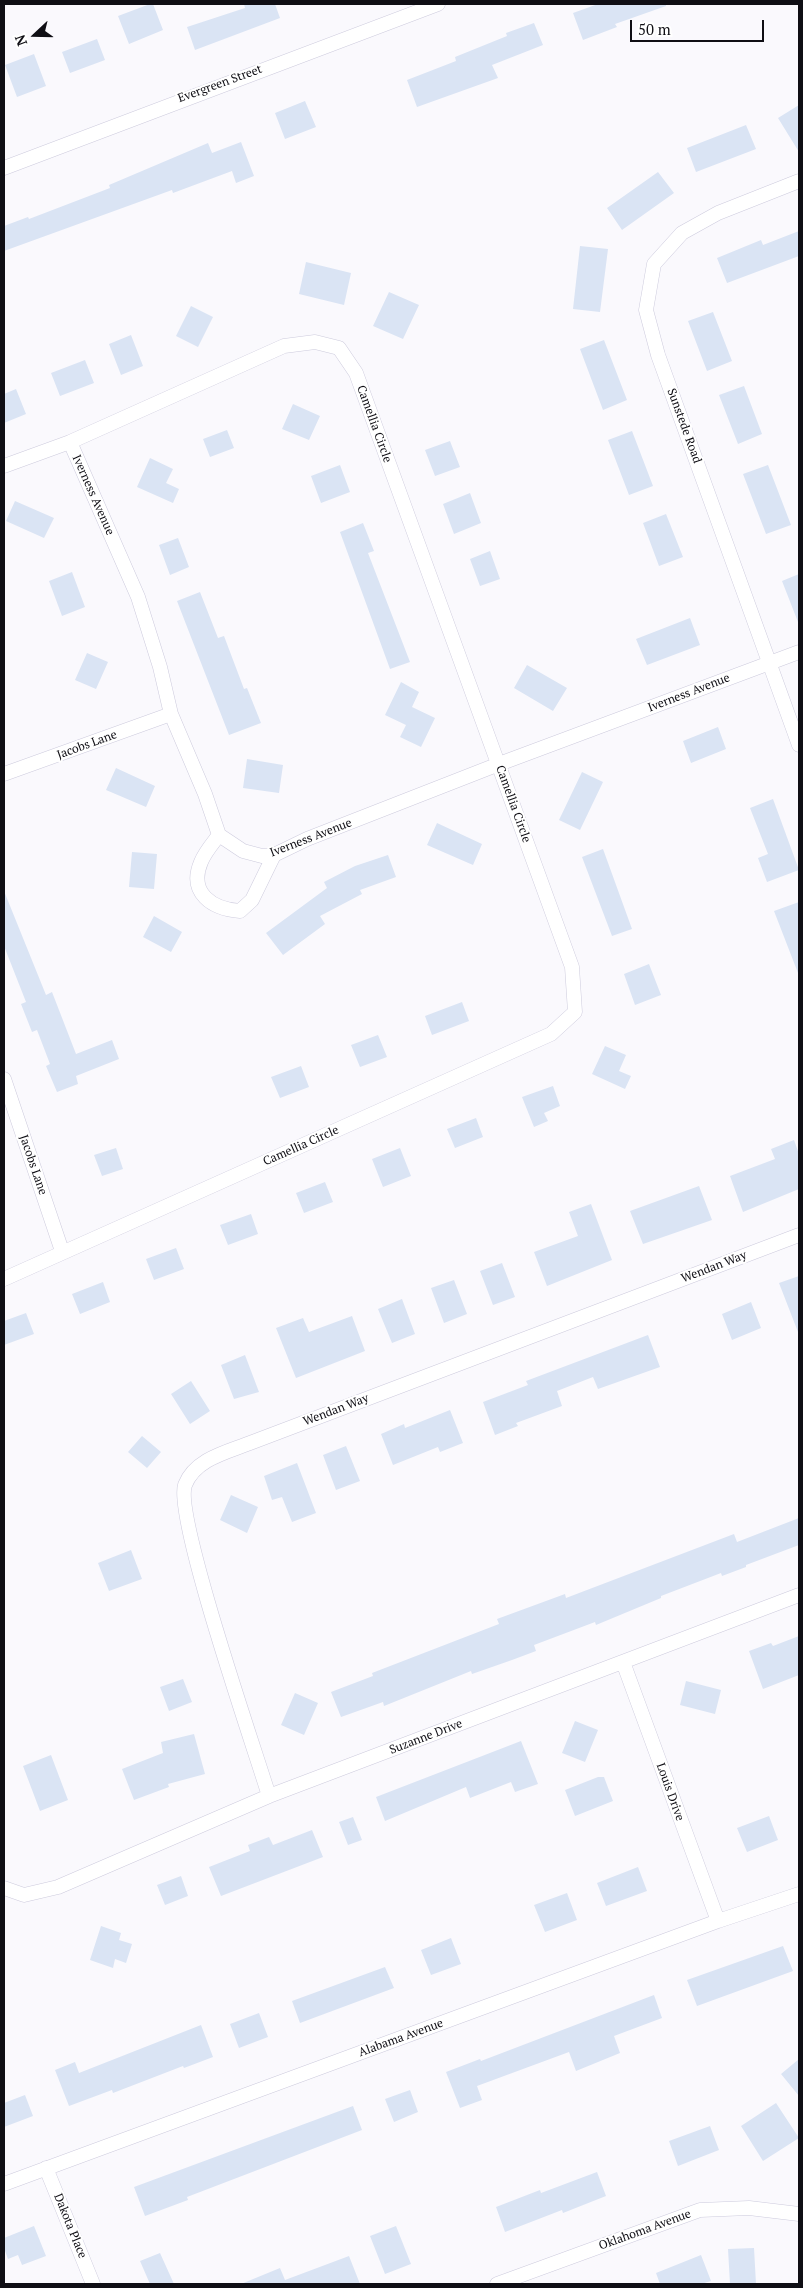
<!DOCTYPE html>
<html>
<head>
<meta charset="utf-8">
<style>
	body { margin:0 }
	#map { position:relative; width:803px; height:2288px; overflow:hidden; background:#faf9fd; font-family:"PT Serif",serif }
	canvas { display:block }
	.frame { position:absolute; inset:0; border:5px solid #0f0e14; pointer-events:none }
	.north { position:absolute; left:10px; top:10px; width:50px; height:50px; -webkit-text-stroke:4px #fff; paint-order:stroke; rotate:249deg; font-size:14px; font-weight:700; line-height:20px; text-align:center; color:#0f0e14 }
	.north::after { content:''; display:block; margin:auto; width:18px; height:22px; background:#0f0e14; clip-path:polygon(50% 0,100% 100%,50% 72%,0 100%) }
	.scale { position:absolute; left:630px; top:20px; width:134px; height:22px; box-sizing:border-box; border:2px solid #0f0e14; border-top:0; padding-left:6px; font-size:15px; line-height:18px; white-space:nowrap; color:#0f0e14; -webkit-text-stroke:4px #fff; paint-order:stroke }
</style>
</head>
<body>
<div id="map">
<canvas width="803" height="2288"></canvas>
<div class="frame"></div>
<div class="north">N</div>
<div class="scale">50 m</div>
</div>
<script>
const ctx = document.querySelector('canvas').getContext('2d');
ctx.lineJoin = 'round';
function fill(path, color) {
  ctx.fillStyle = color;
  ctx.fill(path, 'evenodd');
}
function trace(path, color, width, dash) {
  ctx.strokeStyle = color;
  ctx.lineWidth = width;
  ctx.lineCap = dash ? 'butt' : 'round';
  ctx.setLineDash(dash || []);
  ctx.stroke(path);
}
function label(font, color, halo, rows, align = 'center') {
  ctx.font = font + ' "PT Serif",serif';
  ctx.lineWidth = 4;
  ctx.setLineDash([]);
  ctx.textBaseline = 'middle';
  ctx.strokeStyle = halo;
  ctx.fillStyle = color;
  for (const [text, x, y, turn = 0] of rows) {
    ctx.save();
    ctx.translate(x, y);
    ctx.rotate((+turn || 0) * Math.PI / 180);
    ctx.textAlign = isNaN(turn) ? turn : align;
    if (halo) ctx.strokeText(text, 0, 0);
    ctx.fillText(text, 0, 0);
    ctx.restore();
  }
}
fill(new Path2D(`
	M 150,4 L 153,4 L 163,30 L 129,44 L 118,16 Z
	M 244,4 L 275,4 L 280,18 L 195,50 L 187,27 L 245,8 Z
	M 598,4 L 666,4 L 666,6 L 615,24 L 617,27 L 583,40 L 573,13 Z
	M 534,23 L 543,45 L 492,65 L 498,78 L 417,107 L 407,80 L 456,61 L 455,57 L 507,36 L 506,33 Z
	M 97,39 L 105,60 L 70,73 L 62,52 Z
	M 34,54 L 46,86 L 17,97 L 5,65 Z
	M 305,101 L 316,127 L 285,139 L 275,113 Z
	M 799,105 L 799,152 L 778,118 Z
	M 746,125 L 756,149 L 696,172 L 687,148 Z
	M 241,142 L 254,176 L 236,183 L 232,171 L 173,193 L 172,190 L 4,251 L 4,226 L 28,217 L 29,219 L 110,188 L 109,185 L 208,143 L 212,153 Z
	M 658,172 L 674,193 L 622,230 L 607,208 Z
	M 799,231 L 799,256 L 727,283 L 717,258 L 761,240 L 763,245 Z
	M 580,246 L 608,249 L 600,312 L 573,309 Z
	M 306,262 L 351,273 L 344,305 L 299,294 Z
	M 389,292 L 419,305 L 403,339 L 373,326 Z
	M 191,306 L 213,317 L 198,347 L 176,336 Z
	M 713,312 L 732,361 L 707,371 L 688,321 Z
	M 131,335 L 143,366 L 121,375 L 109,344 Z
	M 604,340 L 627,400 L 603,410 L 580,349 Z
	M 85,360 L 94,383 L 60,396 L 51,373 Z
	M 744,386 L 762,434 L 738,444 L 719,395 Z
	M 16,389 L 26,414 L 4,423 L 4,394 Z
	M 293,404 L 320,416 L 309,440 L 282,429 Z
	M 227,430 L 234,448 L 210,457 L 203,439 Z
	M 632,431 L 653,486 L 629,495 L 608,440 Z
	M 450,441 L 460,467 L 435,476 L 425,450 Z
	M 150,458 L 173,469 L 166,483 L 179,489 L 173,503 L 137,487 Z
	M 340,465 L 350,492 L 321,503 L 311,476 Z
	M 768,465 L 791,525 L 766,534 L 743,474 Z
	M 470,493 L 481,523 L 454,534 L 443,504 Z
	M 15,501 L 54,518 L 44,538 L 6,521 Z
	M 666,514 L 683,557 L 659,566 L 643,523 Z
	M 363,523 L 374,551 L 368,553 L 410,662 L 390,669 L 340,532 Z
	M 178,538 L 189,567 L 170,575 L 159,545 Z
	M 490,551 L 500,579 L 480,586 L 470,559 Z
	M 72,572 L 85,607 L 62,616 L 49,581 Z
	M 799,574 L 799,621 L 798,622 L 782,581 Z
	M 200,592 L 218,638 L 224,636 L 244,689 L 247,688 L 261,723 L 229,735 L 177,601 Z
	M 690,618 L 700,645 L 647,665 L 636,639 Z
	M 87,653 L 108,662 L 96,689 L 75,680 Z
	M 527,665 L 567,688 L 553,711 L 514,688 Z
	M 401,682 L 419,692 L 412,707 L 435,718 L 421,747 L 400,737 L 406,725 L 385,715 Z
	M 718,727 L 726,749 L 691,763 L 683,741 Z
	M 247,759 L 283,765 L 279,793 L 243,788 Z
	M 116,768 L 155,786 L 146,807 L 106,790 Z
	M 582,772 L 603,782 L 580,830 L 559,820 Z
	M 773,799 L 799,870 L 767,882 L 758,858 L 768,854 L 750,808 Z
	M 437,823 L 482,844 L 473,865 L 427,845 Z
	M 603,849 L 632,929 L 612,936 L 582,857 Z
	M 132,852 L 157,854 L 154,889 L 129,887 Z
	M 388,855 L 396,877 L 360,890 L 362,894 L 320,916 L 325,924 L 283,955 L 266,933 L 327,888 L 324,882 L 355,866 Z
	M 4,891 L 46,995 L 52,992 L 76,1054 L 112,1040 L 119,1059 L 76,1076 L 78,1084 L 57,1092 L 46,1066 L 50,1064 L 37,1030 L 32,1032 L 21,1004 L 26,1002 L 4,946 Z
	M 799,902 L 799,973 L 798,973 L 774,911 Z
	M 154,916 L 182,932 L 171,952 L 143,937 Z
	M 649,964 L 661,995 L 635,1005 L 624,974 Z
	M 462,1002 L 469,1021 L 432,1035 L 425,1016 Z
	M 378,1035 L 387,1057 L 360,1067 L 351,1045 Z
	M 605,1046 L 626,1055 L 619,1071 L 631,1076 L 625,1089 L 592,1074 Z
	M 301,1066 L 309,1087 L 280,1098 L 271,1077 Z
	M 553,1086 L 560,1106 L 544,1113 L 548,1121 L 534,1127 L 522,1097 Z
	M 476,1118 L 483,1137 L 455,1148 L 447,1129 Z
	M 794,1140 L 799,1154 L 799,1189 L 743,1212 L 730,1176 L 775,1159 L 771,1149 Z
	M 116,1148 L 123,1169 L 102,1176 L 94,1155 Z
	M 400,1148 L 411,1176 L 383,1187 L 372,1159 Z
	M 325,1182 L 333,1202 L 304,1213 L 296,1193 Z
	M 699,1186 L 712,1220 L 643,1244 L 630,1211 Z
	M 591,1204 L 612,1260 L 547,1286 L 534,1252 L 578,1236 L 569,1212 Z
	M 251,1214 L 258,1234 L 228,1245 L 220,1225 Z
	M 176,1248 L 184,1269 L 154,1280 L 146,1259 Z
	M 502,1263 L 515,1297 L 493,1305 L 480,1271 Z
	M 799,1276 L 799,1332 L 798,1332 L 779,1283 Z
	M 454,1280 L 467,1314 L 444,1323 L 431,1288 Z
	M 103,1282 L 110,1302 L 80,1314 L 72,1294 Z
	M 402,1299 L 415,1334 L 392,1343 L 378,1309 Z
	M 751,1302 L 761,1328 L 732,1340 L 722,1314 Z
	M 26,1313 L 34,1334 L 4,1345 L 4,1321 Z
	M 352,1316 L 365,1351 L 296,1378 L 276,1328 L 303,1318 L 309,1332 Z
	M 648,1335 L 660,1367 L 598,1389 L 593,1377 L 557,1391 L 562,1406 L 516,1423 L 518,1426 L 495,1435 L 483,1402 L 528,1385 L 526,1381 Z
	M 245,1355 L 259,1392 L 234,1399 L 221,1365 Z
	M 191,1381 L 210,1411 L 190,1424 L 171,1394 Z
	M 450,1410 L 463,1443 L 440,1452 L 438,1447 L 393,1465 L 381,1434 L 404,1424 L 405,1428 Z
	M 142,1436 L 161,1452 L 147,1468 L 128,1452 Z
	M 346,1446 L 360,1481 L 336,1490 L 323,1455 Z
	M 297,1463 L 316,1513 L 292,1522 L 282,1497 L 272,1500 L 264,1476 Z
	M 231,1495 L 258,1507 L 247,1533 L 220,1520 Z
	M 799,1518 L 799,1545 L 746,1565 L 746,1567 L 722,1576 L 721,1573 L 661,1596 L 661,1598 L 596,1625 L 595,1622 L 534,1645 L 536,1651 L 512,1660 L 472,1674 L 471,1671 L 384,1706 L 383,1702 L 341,1717 L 331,1692 L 373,1676 L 372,1673 L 499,1624 L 497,1619 L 565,1594 L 566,1598 L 734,1534 L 737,1542 Z
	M 131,1550 L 142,1579 L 109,1591 L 98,1563 Z
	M 799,1636 L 799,1675 L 763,1689 L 749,1651 L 771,1643 L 773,1646 Z
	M 183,1679 L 192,1702 L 169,1711 L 160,1687 Z
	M 686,1681 L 721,1690 L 715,1714 L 680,1705 Z
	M 295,1693 L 318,1703 L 304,1735 L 281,1725 Z
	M 575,1721 L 598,1730 L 585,1762 L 562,1753 Z
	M 194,1734 L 205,1774 L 168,1784 L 169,1787 L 134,1800 L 122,1769 L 163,1753 L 161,1742 Z
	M 521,1741 L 538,1784 L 515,1792 L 511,1782 L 470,1798 L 466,1787 L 385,1821 L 376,1797 Z
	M 51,1755 L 68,1800 L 40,1811 L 23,1766 Z
	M 598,1777 L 604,1777 L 613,1801 L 575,1816 L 565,1790 Z
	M 769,1816 L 778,1840 L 747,1852 L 737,1828 Z
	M 353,1817 L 362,1840 L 348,1845 L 339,1822 Z
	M 312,1830 L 323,1857 L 221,1896 L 209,1867 L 250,1851 L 248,1845 L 269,1837 L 273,1845 Z
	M 638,1867 L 647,1891 L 606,1906 L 597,1883 Z
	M 181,1876 L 188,1896 L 165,1905 L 157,1885 Z
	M 567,1893 L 577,1920 L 545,1932 L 534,1905 Z
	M 101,1926 L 121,1933 L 119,1940 L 132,1944 L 126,1963 L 115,1959 L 113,1968 L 90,1960 Z
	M 451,1938 L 461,1964 L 431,1975 L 421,1950 Z
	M 783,1946 L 793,1971 L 697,2006 L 687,1980 Z
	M 385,1967 L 394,1988 L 300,2023 L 292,2001 Z
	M 654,1995 L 662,2018 L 614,2036 L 620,2053 L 576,2071 L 569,2052 L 477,2086 L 482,2100 L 460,2108 L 446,2072 L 480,2059 L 481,2061 Z
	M 259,2013 L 268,2037 L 239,2048 L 230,2024 Z
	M 201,2025 L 213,2057 L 184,2068 L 183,2066 L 113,2093 L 112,2090 L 69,2106 L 55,2070 L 75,2062 L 79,2073 Z
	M 799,2059 L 799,2096 L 781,2074 Z
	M 410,2090 L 418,2112 L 394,2122 L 385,2099 Z
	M 25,2095 L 33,2116 L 4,2127 L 4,2103 Z
	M 776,2103 L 799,2138 L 763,2161 L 741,2126 Z
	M 353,2106 L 362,2130 L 187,2197 L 188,2200 L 145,2216 L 134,2187 Z
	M 710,2126 L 719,2150 L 678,2166 L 669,2141 Z
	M 597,2172 L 606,2196 L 563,2213 L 562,2210 L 505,2232 L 496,2207 L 540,2190 L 541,2193 Z
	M 34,2226 L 46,2256 L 22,2265 L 18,2255 L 8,2259 L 4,2248 L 4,2238 Z
	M 396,2226 L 411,2264 L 385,2274 L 370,2236 Z
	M 754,2248 L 756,2284 L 730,2284 L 728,2249 Z
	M 160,2253 L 174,2284 L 150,2284 L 140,2261 Z
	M 701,2255 L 711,2281 L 701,2284 L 660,2284 L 656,2273 Z
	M 349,2256 L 360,2284 L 241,2284 L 280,2268 L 285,2280 Z`), '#dae4f4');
const minor = new Path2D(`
	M 4,168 L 438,4
	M 799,181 L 718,213 L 682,233 L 654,264 L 646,310 L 658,355 L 799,745
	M 70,442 L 138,597 L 160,667 L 171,714 L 205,794 L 219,835 L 243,851 L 262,856 L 274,855 L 307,839 L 499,764 L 799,652
	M 4,466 L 70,442 L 284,346 L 315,342 L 339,348 L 356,373 L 572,967 L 575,1012 L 551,1034 L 4,1279
	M 4,774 L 171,714
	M 219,835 C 213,843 205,852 201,862 C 188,893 212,909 240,911 L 252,900 L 274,855
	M 4,1079 L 62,1251
	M 623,1662 L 718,1921
	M 269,1796 C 255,1750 174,1516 185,1485 C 195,1459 227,1452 250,1443 L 799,1235
	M 4,1888 L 24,1895 L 58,1887 L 269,1796 L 799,1595
	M 46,2168 L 93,2284
	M 4,2184 L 718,1921 L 799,1894
	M 497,2284 L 700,2210 L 749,2208 L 799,2214`);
trace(minor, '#cdcbdd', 15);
trace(minor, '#fff', 14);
label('12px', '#0f0e14', '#fff', [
	["Evergreen Street",220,84,-20],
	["Camellia Circle",374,424,70],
	["Sunstede Road",684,426,70],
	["Iverness Avenue",93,495,66],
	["Iverness Avenue",689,693,-21],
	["Jacobs Lane",87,745,-20],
	["Camellia Circle",513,804,70],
	["Iverness Avenue",311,838,-21],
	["Camellia Circle",301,1146,-24],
	["Jacobs Lane",33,1165,71],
	["Wendan Way",714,1267,-21],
	["Wendan Way",336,1410,-21],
	["Suzanne Drive",426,1737,-21],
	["Louis Drive",670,1792,70],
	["Alabama Avenue",401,2038,-20],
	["Dakota Place",70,2226,68],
	["Oklahoma Avenue",645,2230,-20]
]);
</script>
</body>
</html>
